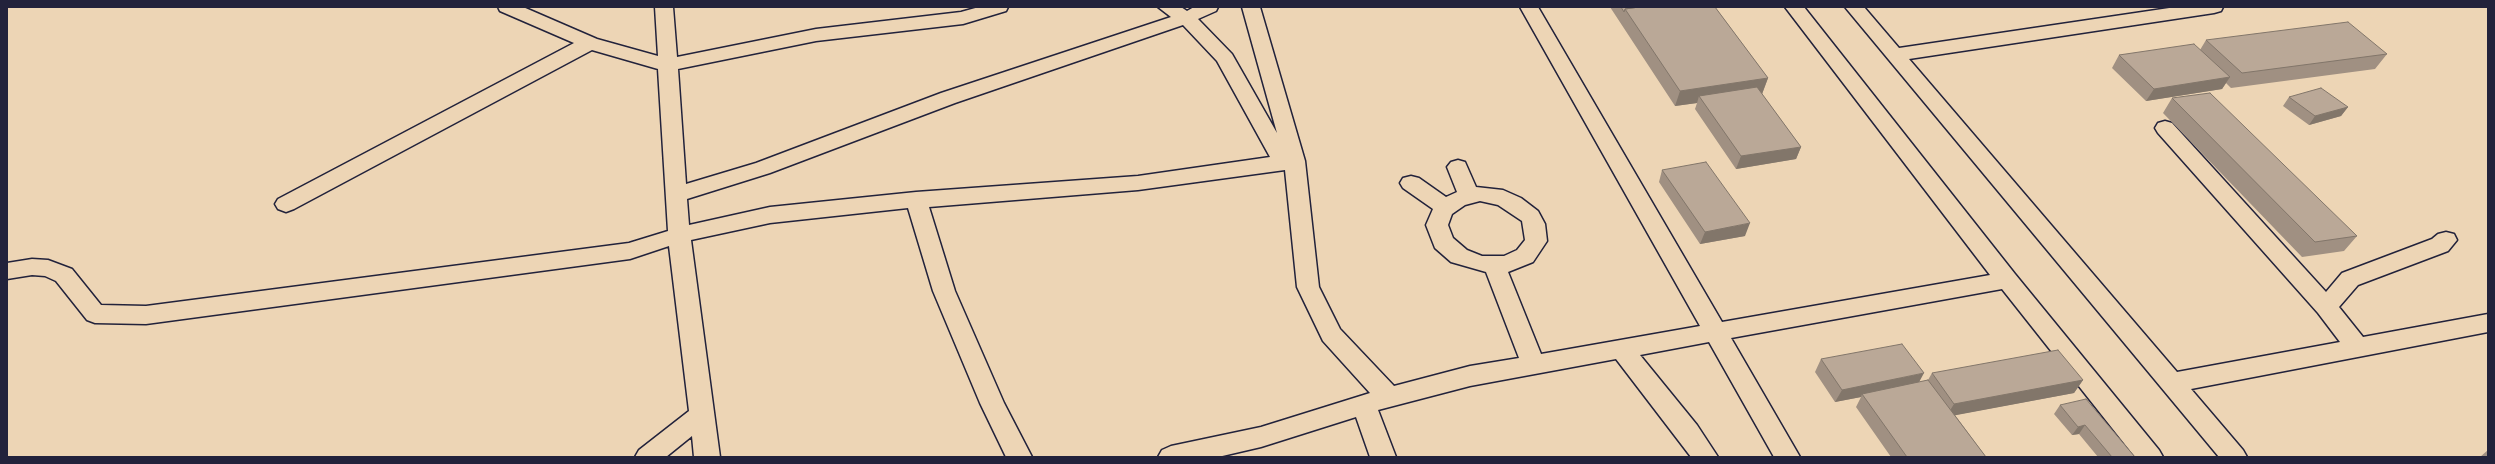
<!DOCTYPE html>
<html>
<head>
<meta charset="utf-8">
<style>
  body { margin:0 }
  #map { position:relative; width:2495px; height:464px; overflow:hidden; background:#edd5b5; font-family:"Playpen Sans",sans-serif }
  canvas { display:block }
  .frame { position:absolute; inset:0; border:8px solid #22223b; pointer-events:none }
</style>
</head>
<body>
<div id="map">
<canvas width="2495" height="464"></canvas>
<div class="frame"></div>
</div>
<script>
const context = document.querySelector('canvas').getContext('2d');
context.lineJoin = 'round';
function poly(rows) {
  const path = new Path2D();
  for (const r of rows) {
    path.moveTo(r[0], r[1]);
    for (let i = 2; i < r.length; i += 2) path.lineTo(r[i], r[i + 1]);
  }
  return path;
}
function stroke(path, color, width, dash) {
  context.strokeStyle = color;
  context.lineWidth = width;
  context.lineCap = dash ? 'butt' : 'round';
  context.setLineDash(dash || []);
  context.stroke(path);
}
function fill(path, color) {
  context.fillStyle = color;
  context.fill(path, 'evenodd');
}
const minor = poly([
  [498,7,523,7,597,39,658,56,655,7,673,7,677,57,816,29,961,12,979,7,1008,7,1006,11,963,24,816,41,678,69,686,184,756,163,941,93,1171,17,1158,7,1181,7,1187,11,1194,7,1218,7,1216,11,1198,19,1232,54,1277,133,1242,7,1260,7,1305,161,1319,287,1340,329,1394,386,1470,366,1519,358,1486,272,1451,262,1435,248,1426,225,1433,209,1403,188,1400,183,1403,178,1411,176,1419,178,1446,197,1457,192,1447,167,1451,162,1458,160,1465,162,1476,187,1503,190,1521,198,1538,211,1545,224,1547,241,1533,262,1508,272,1541,354,1700,326,1520,7,1538,7,1722,322,1990,275,1785,7,1804,7,2015,274,2159,450,2163,457,2135,457,2002,289,1731,338,1800,457,1774,457,1709,342,1640,355,1697,425,1718,457,1691,457,1616,359,1470,386,1378,410,1396,457,1370,457,1356,417,1261,447,1218,457,1158,457,1162,450,1171,446,1261,427,1370,393,1323,341,1297,287,1285,170,1138,190,929,207,955,291,1004,403,1032,457,1006,457,980,403,933,291,908,208,770,223,691,240,720,457,694,457,692,436,666,457,635,457,639,450,689,411,669,246,630,259,146,324,95,323,87,320,56,281,45,276,32,275,7,279,7,263,32,259,48,260,72,269,101,305,146,306,629,243,668,231,658,69,592,50,294,209,286,212,278,209,275,204,278,199,574,43,500,11,498,7],
  [1183,25,1217,61,1270,157,1138,176,916,192,770,207,689,225,687,199,770,173,955,103,1183,25],
  [1480,201,1498,205,1522,221,1525,240,1517,250,1504,256,1482,256,1467,250,1453,238,1448,225,1452,214,1465,205,1480,201],
  [1845,7,1864,7,1899,48,2176,7,2223,7,2221,11,2214,13,1909,59,2177,372,2340,342,2318,313,2158,133,2155,128,2158,123,2165,121,2172,123,2326,292,2342,273,2432,239,2438,234,2446,232,2454,234,2457,240,2448,251,2358,285,2339,307,2363,337,2488,314,2488,332,2191,389,2243,450,2247,457,2219,457,1845,7]
]);
const wall = poly([
  [1610,7,1715,7,1768,78,1762,94,1801,147,1796,159,1736,169,1695,109,1697,103,1675,106],
  [2206,40,2387,54,2375,69,2231,88,2226,83,2222,89,2146,101,2112,68,2119,55,2200,50],
  [2289,97,2348,107,2341,116,2309,125,2283,106],
  [2172,98,2357,236,2344,251,2302,257,2163,113],
  [1662,170,1745,236,1700,244,1659,182],
  [1821,359,1919,382,1928,380,1932,373,2083,380,2074,393,1955,415,1986,457,1891,457,1856,407,1861,397,1835,402,1815,372],
  [2060,405,2135,457,2098,457,2079,434,2072,435,2054,414],
  [2488,450,2488,457,2480,457]
]);
const shadedWall = poly([
  [2230,77,2222,89,2146,101,2154,89],
  [1768,78,1762,94,1703,102,1699,96,1697,103,1675,106,1680,91],
  [2348,107,2341,116,2309,125,2315,116],
  [1801,147,1796,159,1736,169,1741,156],
  [1750,223,1745,236,1700,244,1705,232],
  [1924,373,1917,386,1862,394,1861,397,1835,402,1842,390],
  [2083,380,2074,393,1946,417,1954,404],
  [2085,425,2079,434,2072,435,2078,427]
]);
const building = poly([
  [1621,7,1639,7,1625,9,1624,12,1621,7],
  [1639,7,1715,7,1768,78,1680,91,1625,9,1639,7],
  [2348,22,2387,54,2242,73,2206,40,2348,22],
  [2194,44,2230,77,2154,89,2119,55,2194,44],
  [1757,87,1801,147,1741,156,1699,96,1757,87],
  [2321,88,2348,107,2315,116,2289,97,2321,88],
  [2210,93,2357,236,2315,242,2172,98,2210,93],
  [1706,162,1750,223,1705,232,1662,170,1706,162],
  [1902,344,1924,373,1842,390,1821,359,1902,344],
  [2058,350,2083,380,1954,404,1932,373,2058,350],
  [1928,380,1986,457,1907,457,1862,394,1928,380],
  [2086,399,2135,457,2112,457,2085,425,2078,427,2060,405,2086,399]
]);
stroke(minor, '#22223b', 3);
fill(minor, '#edd5b5');
fill(wall, '#a09082');
fill(shadedWall, '#82766a');
fill(building, '#baa897');
stroke(building, '#82766a', 1);
</script>
</body>
</html>
